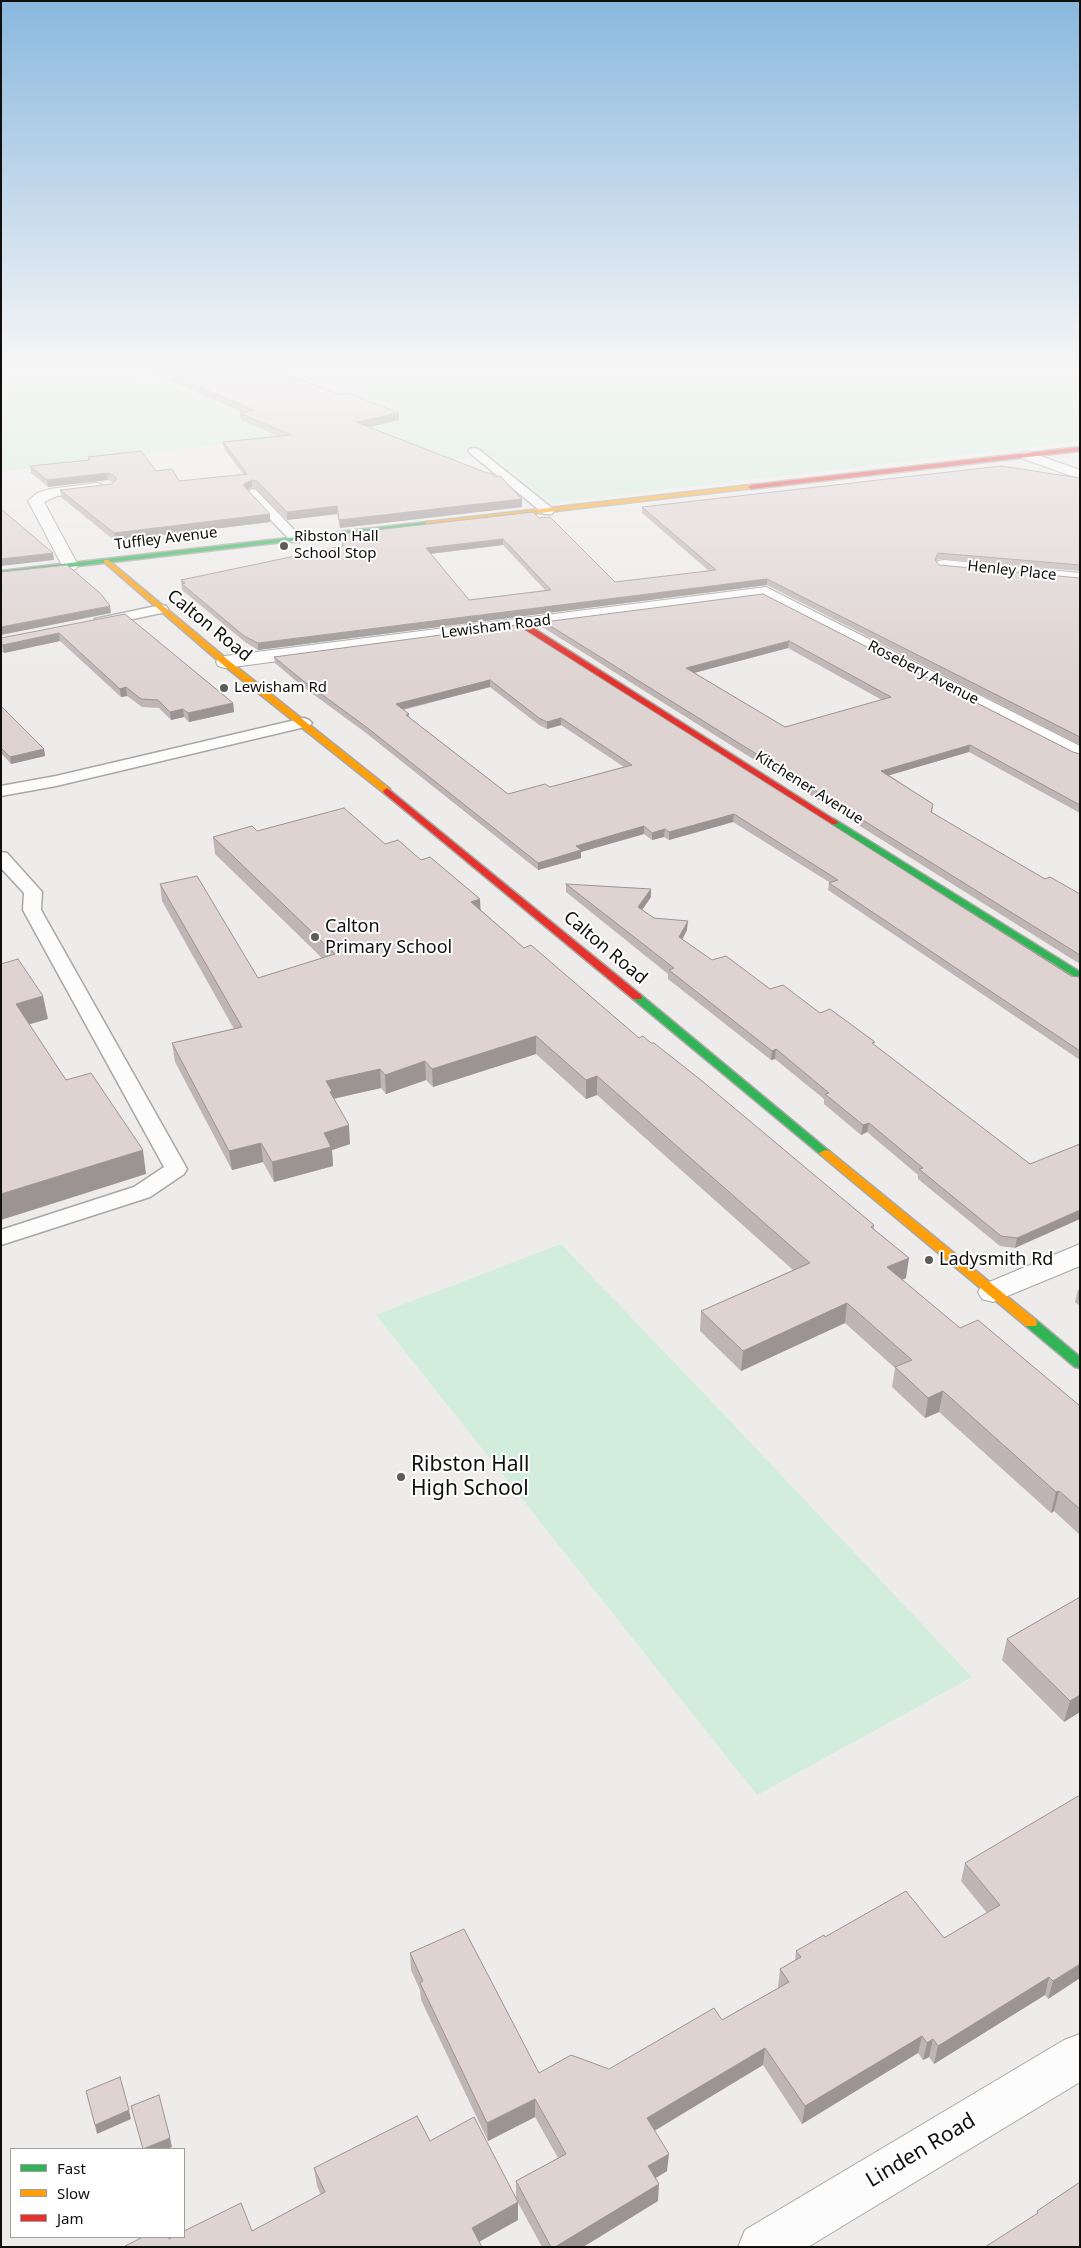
<!DOCTYPE html>
<html>
<head>
<meta charset="utf-8">
<style>
  body { margin:0 }
  #map { position:relative; width:1081px; height:2248px; overflow:hidden; background:#eeecea; font-family:"Noto Sans",sans-serif }
  canvas { display:block }
  .frame { position:absolute; inset:0; border:2px solid #100f0e; pointer-events:none }
  .legend { position:absolute; left:10px; top:2148px; width:175px; height:90px; box-sizing:border-box; background:#fff; border:1px solid #9f9f9f; margin:0; padding:6px 9px; list-style:none; font-size:15px; color:#100f0e }
  .legend li { display:flex; align-items:center; gap:10px; height:25px }
  .legend b { width:25px; border:1px solid #9f9f9f }
</style>
</head>
<body>
<div id="map">
<canvas width="1081" height="2248"></canvas>
<div class="frame"></div>
<ul class="legend">
<li><b style="height:6px;background:#30b455"></b>Fast</li>
<li><b style="height:6px;background:#ff9f0a"></b>Slow</li>
<li><b style="height:6px;background:#e5322d"></b>Jam</li>
</ul>
</div>
<script>
const context = document.querySelector('canvas').getContext('2d');
context.lineJoin = 'round';
function fill(path, color) {
  context.fillStyle = color;
  context.fill(path, 'evenodd');
}
function poly(rows) {
  const path = new Path2D();
  for (const r of rows) {
    path.moveTo(r[0], r[1]);
    for (let i = 2; i < r.length; i += 2) path.lineTo(r[i], r[i + 1]);
  }
  return path;
}
function stroke(path, color, width, dash) {
  context.strokeStyle = color;
  context.lineWidth = width;
  context.lineCap = dash ? 'butt' : 'round';
  context.setLineDash(dash || []);
  context.stroke(path);
}
function write(font, color, halo, rows, align = 'center') {
  context.font = font + ' "Noto Sans",sans-serif';
  context.lineWidth = 4;
  context.setLineDash([]);
  context.textBaseline = 'middle';
  context.strokeStyle = halo;
  context.fillStyle = color;
  for (const [text, x, y, turn = 0] of rows) {
    context.save();
    context.translate(x, y);
    context.rotate((+turn || 0) * Math.PI / 180);
    context.textAlign = isNaN(turn) ? turn : align;
    if (halo) context.strokeText(text, 0, 0);
    context.fillText(text, 0, 0);
    context.restore();
  }
}
const green = poly([
  [1,364,133,364,148,377,137,380,163,389,163,392,274,369,289,364,1080,364,1080,441,602,497,550,502,493,456,361,470,272,438,1,472],
  [561,1244,713,1403,972,1677,757,1795,376,1315]
]);
const lane = poly([
  [474,448,478,449,552,508,554,511,552,514,544,514,470,453,468,451,470,449,474,448],
  [252,489,256,490,300,536,302,539,300,542,292,542,248,496,246,493,252,489],
  [161,605,166,606,168,609,166,612,100,626,93,622,95,619,161,605],
  [304,718,309,720,312,723,309,726,56,786,1,796,1,786,56,776,304,718],
  [1,852,7,853,42,892,41,910,187,1169,184,1174,150,1197,1,1245,1,1230,134,1187,164,1167,23,910,24,893,1,868,1,852]
]);
const street = poly([
  [1026,451,1080,470,1080,479,1021,458,1019,455,1026,451],
  [97,483,102,485,105,488,102,491,57,496,44,502,78,565,76,569,70,570,64,569,28,501,37,493,50,489,97,483],
  [944,560,1080,573,1080,583,938,569,936,565,938,561,944,560],
  [766,587,1080,746,1080,760,1073,758,763,598,225,668,218,666,216,662,218,658,225,656,766,587],
  [1080,1244,1080,1266,993,1302,982,1299,978,1292,982,1285,1080,1244],
  [1080,2034,1080,2082,808,2247,738,2247,745,2230,1064,2040,1080,2034]
]);
const fast = poly([
  [427,522,429,523,429,525,1,575,1,571,427,522],
  [834,819,1080,972,1080,980,831,824,830,822,834,819],
  [637,994,641,995,829,1151,831,1153,829,1155,821,1155,633,999,632,997,637,994],
  [1031,1319,1036,1320,1080,1357,1080,1368,1075,1367,1026,1326,1025,1323,1026,1320,1031,1319]
]);
const slow = poly([
  [751,485,753,486,753,488,427,526,424,524,427,522,751,485],
  [104,560,108,560,228,660,390,789,390,793,384,793,222,664,104,562,104,560],
  [825,1150,829,1151,1036,1320,1037,1323,1036,1326,1026,1326,821,1155,819,1153,825,1150]
]);
const jam = poly([
  [1080,447,1080,451,751,489,748,487,751,485,1080,447],
  [518,622,524,622,838,822,837,824,831,824,518,626,518,622],
  [387,788,641,995,642,997,641,999,633,999,384,793,383,791,387,788]
]);
const wall = poly([
  [153,364,262,364,337,394,399,413,399,420,368,427,495,477,522,499,522,507,340,528,337,514,287,520,257,489,252,487,247,490,270,522,115,541,61,497,60,490,112,484,114,483,108,480,48,487,31,473,30,466,88,460,88,457,156,471,179,481,243,474,224,449,223,442,278,436,241,420,240,413,244,413,152,373,151,367,157,366],
  [1080,478,1080,571,938,559,936,562,939,565,1080,578,1080,745,767,585,258,650,245,642,182,590,181,580,343,547,341,534,539,518,615,582,709,571,642,513,642,507],
  [503,545,545,590,469,600,431,554],
  [763,594,1073,752,1080,754,1080,813,969,752,889,775,933,804,932,813,1045,879,1080,894,1080,964,544,628,544,622],
  [788,648,882,700,785,727,694,673],
  [125,614,233,703,234,712,189,722,184,717,171,720,159,708,142,707,127,696,121,697,60,641,4,653,1,651,1,638],
  [517,625,1071,976,1080,977,1080,1060,828,890,829,882,733,822,669,840,664,837,652,840,644,834,581,852,581,858,538,870,366,733,302,686,275,663,274,657],
  [490,687,539,725,547,729,561,725,624,767,550,787,508,794,409,717,409,714,403,710],
  [1,706,44,749,45,756,11,764,1,753],
  [257,831,385,844,481,910,524,948,639,1038,874,1225,874,1229,906,1278,902,1280,960,1328,1080,1406,1080,1535,1054,1511,1051,1513,939,1412,925,1418,892,1387,895,1368,845,1323,741,1371,700,1331,701,1311,793,1270,597,1095,586,1099,536,1054,433,1087,426,1080,386,1094,381,1088,333,1098,350,1144,332,1150,333,1166,274,1182,263,1162,232,1170,175,1062,172,1043,234,1029,162,901,160,884,258,978,322,958,215,854,213,837],
  [566,884,651,889,651,897,642,910,654,918,687,930,682,939,712,960,770,989,820,1013,875,1046,1030,1164,1080,1144,1015,1248,1000,1246,918,1179,918,1175,867,1132,861,1135,824,1104,824,1099,775,1059,771,1060,668,979,668,974,566,892],
  [1080,1289,1080,1306,1075,1302,1078,1290],
  [1080,1597,1080,1712,1064,1722,1002,1660,1007,1639],
  [965,1863,1080,1978,1048,1999,1045,1995,934,2064,929,2057,923,2060,918,2053,802,2124,763,2065,654,2130,667,2171,656,2178,658,2201,583,2247,542,2247,516,2199,516,2181,558,2158,535,2117,488,2141,421,2000,420,1990,411,1970,410,1953,539,2073,609,2069,722,2020,778,1988,778,1987,780,1969,795,1960,796,1951,825,1937,944,1938,987,1913,961,1881],
  [430,2141,518,2220,479,2242,169,2239,252,2231,321,2195,317,2186,314,2168]
]);
const shadedWall = poly([
  [399,413,399,420,357,430,356,422],
  [107,473,108,480,48,487,47,480],
  [252,480,252,487,245,491,244,486,244,484],
  [522,499,522,507,340,528,339,520],
  [337,506,337,514,287,520,287,512],
  [270,514,270,522,115,541,114,533],
  [503,539,503,545,427,554,426,548],
  [53,553,54,560,1,566,1,559],
  [767,579,767,585,258,650,258,643],
  [110,606,111,613,1,635,1,627],
  [59,633,60,641,4,653,3,645],
  [789,641,788,648,686,675,686,668],
  [490,680,490,687,396,711,396,704],
  [126,687,127,696,121,697,120,689],
  [233,703,234,712,189,722,188,713],
  [183,709,184,717,171,720,170,712],
  [561,718,561,725,547,729,547,722],
  [970,745,969,752,880,778,881,771],
  [44,749,45,756,11,764,10,757],
  [734,814,733,822,669,840,669,832],
  [644,826,644,834,581,852,581,858,538,870,538,863,576,846],
  [665,829,664,837,652,840,652,833],
  [651,889,651,897,638,916,638,907],
  [480,899,481,917,471,902],
  [688,921,687,930,679,946,679,937],
  [43,996,48,1019,20,1027,16,1004],
  [536,1036,536,1054,433,1087,432,1069],
  [776,1049,775,1059,771,1060,772,1051],
  [425,1061,426,1080,386,1094,385,1075],
  [380,1069,381,1088,333,1099,333,1110,326,1081],
  [597,1076,597,1095,586,1099,586,1080],
  [869,1123,867,1132,861,1135,863,1125],
  [349,1125,350,1144,332,1150,333,1166,274,1182,272,1162,324,1133],
  [261,1143,263,1162,232,1170,229,1151],
  [143,1150,146,1174,1,1220,1,1194],
  [1080,1210,1080,1219,1015,1248,1017,1238],
  [909,1258,906,1278,885,1287,887,1267],
  [847,1303,845,1323,741,1371,743,1351],
  [943,1391,939,1412,925,1418,928,1398],
  [1059,1491,1054,1511,1051,1513,1056,1492],
  [1080,1695,1080,1712,1064,1722,1070,1701],
  [1080,1964,1080,1978,1048,1999,1053,1981],
  [1049,1977,1045,1995,934,2064,938,2046],
  [922,2036,918,2053,802,2124,805,2106],
  [933,2039,929,2057,923,2060,927,2043],
  [765,2048,763,2065,646,2136,647,2118],
  [535,2099,535,2117,488,2141,487,2123],
  [129,2110,131,2119,97,2134,95,2125],
  [170,2138,172,2147,167,2149,143,2149],
  [669,2154,667,2171,647,2183,648,2166],
  [659,2184,658,2201,583,2247,555,2247],
  [518,2202,518,2220,473,2245,472,2228]
]);
const building = poly([
  [164,364,262,364,337,394,348,393,399,413,356,422,487,473,491,473,495,477,500,476,522,499,339,520,337,506,287,512,257,481,252,480,244,484,244,486,270,514,114,533,60,490,112,484,117,479,113,475,107,473,47,480,30,466,90,460,88,457,141,451,156,471,172,469,179,481,247,474,223,442,291,435,240,413,254,410,247,407,151,367,164,364],
  [1001,466,1080,478,1080,565,938,553,935,560,939,565,1080,578,1080,737,767,579,258,643,244,636,182,584,185,583,181,580,343,546,341,534,533,512,539,518,550,517,615,582,716,570,642,507,1001,466],
  [503,539,551,590,469,600,426,548,503,539],
  [1,509,53,553,1,559,1,509],
  [67,565,101,594,110,606,1,627,1,572,67,565],
  [763,594,1073,752,1080,754,1080,805,970,745,881,771,933,804,931,812,1045,879,1050,877,1080,894,1080,955,544,622,763,594],
  [789,641,891,697,785,727,686,668,789,641],
  [125,614,233,703,188,713,183,709,170,712,158,700,141,699,126,687,120,689,59,633,3,645,1,644,1,638,125,614],
  [517,625,1071,976,1080,977,1080,1051,829,883,838,880,734,814,669,832,665,829,652,833,644,826,576,846,581,850,538,863,365,726,302,680,274,657,517,625],
  [490,680,539,718,547,722,561,718,632,765,550,787,545,784,508,794,406,715,409,714,396,704,490,680],
  [1,706,44,749,10,757,1,748,1,706],
  [344,808,385,844,398,840,421,860,430,857,480,899,471,902,524,948,531,945,639,1038,643,1036,651,1043,654,1043,702,1081,874,1225,871,1227,909,1258,887,1267,960,1328,978,1320,1080,1406,1080,1509,1059,1491,1056,1492,943,1391,928,1398,895,1367,912,1360,847,1303,743,1351,701,1311,810,1263,597,1076,586,1080,536,1036,432,1069,425,1061,385,1075,380,1069,326,1081,332,1091,330,1092,349,1125,324,1133,331,1147,272,1162,261,1143,229,1151,172,1043,242,1027,160,884,197,876,258,978,335,954,213,837,252,826,257,831,344,808],
  [566,884,651,889,638,907,654,918,688,921,679,937,712,960,726,956,770,989,783,985,820,1013,830,1009,875,1042,872,1043,1030,1164,1080,1144,1080,1210,1017,1238,1001,1236,919,1169,923,1168,869,1123,863,1125,825,1094,829,1093,776,1049,772,1051,669,970,674,968,566,884],
  [18,959,43,996,16,1004,66,1080,91,1073,143,1150,1,1194,1,964,18,959],
  [1080,1597,1080,1695,1070,1701,1007,1639,1080,1597],
  [1080,1795,1080,1964,1053,1981,1049,1977,938,2046,933,2039,927,2043,922,2036,805,2106,765,2048,647,2118,669,2154,648,2166,659,2184,555,2247,551,2247,516,2181,566,2154,535,2099,487,2123,420,1983,423,1981,410,1953,464,1929,539,2073,571,2055,609,2069,714,2008,722,2020,789,1982,780,1969,801,1957,796,1951,824,1935,825,1937,906,1891,944,1938,1000,1905,965,1863,1080,1795],
  [120,2077,129,2110,95,2125,86,2091,120,2077],
  [159,2095,170,2138,143,2149,131,2106,159,2095],
  [417,2116,430,2141,474,2117,518,2202,472,2228,482,2247,125,2247,125,2246,143,2237,168,2237,169,2239,173,2237,184,2237,184,2231,241,2203,252,2231,325,2192,314,2168,417,2116],
  [1080,2182,1080,2247,985,2247,1038,2213,1037,2211,1080,2182]
]);
const markers = [
  [284,546,5,"#5e5c5b"],
  [224,688,5,"#5e5c5b"],
  [315,937,5,"#5e5c5b"],
  [929,1260,5,"#5e5c5b"],
  [401,1477,5,"#5e5c5b"]
];
const farPoinames = [
  ["Ribston Hall",294,537],
  ["School Stop",294,554],
  ["Lewisham Rd",234,688]
];
const farStreetnames = [
  ["Tuffley Avenue",166,539,-7],
  ["Henley Place",1012,571,6],
  ["Lewisham Road",496,627,-7],
  ["Rosebery Avenue",923,673,27],
  ["Kitchener Avenue",809,788,32]
];
const streetNames = [
  ["Calton Road",209,626,39],
  ["Calton Road",605,948,40]
];
const poiNames = [
  ["Calton",325,927],
  ["Primary School",325,948],
  ["Ladysmith Rd",939,1260]
];
const nearPoinames = [
  ["Ribston Hall",411,1465],
  ["High School",411,1489]
];
const nearStreetnames = [
  ["Linden Road",921,2151,-31]
];
fill(green, '#d2eddb');
stroke(lane, '#a8a7a5', 3);
stroke(street, '#a8a7a5', 2);
stroke(fast, '#a8a7a5', 3);
stroke(slow, '#a8a7a5', 3);
stroke(jam, '#a8a7a5', 3);
fill(lane, '#fcfcfc');
fill(street, '#fcfcfc');
fill(fast, '#30b455');
fill(slow, '#ff9f0a');
fill(jam, '#e5322d');
fill(wall, '#bfb5b4');
fill(shadedWall, '#9b9492');
fill(building, '#ded3d1');
stroke(building, '#9b9492', 1);
const sky = context.createLinearGradient(0, 0, 0, 679);
sky.addColorStop(0, '#89b8de');
sky.addColorStop(0.54, '#f7f6f6');
sky.addColorStop(1, '#f7f6f600');
context.fillStyle = sky;
context.fillRect(0, 0, 1081, 679);
for (const [x, y, r, color] of markers) {
  const dot = new Path2D();
  dot.arc(x, y, r, 0, 2 * Math.PI);
  context.fillStyle = color;
  context.fill(dot);
  stroke(dot, '#fff', 2);
}
write('15px', '#100f0e', '#fff', farPoinames, 'left');
write('15px', '#100f0e', '#fff', farStreetnames);
write('18px', '#100f0e', '#fff', streetNames);
write('18px', '#100f0e', '#fff', poiNames, 'left');
write('21px', '#100f0e', '#fff', nearPoinames, 'left');
write('21px', '#100f0e', '#fff', nearStreetnames);
</script>
</body>
</html>
